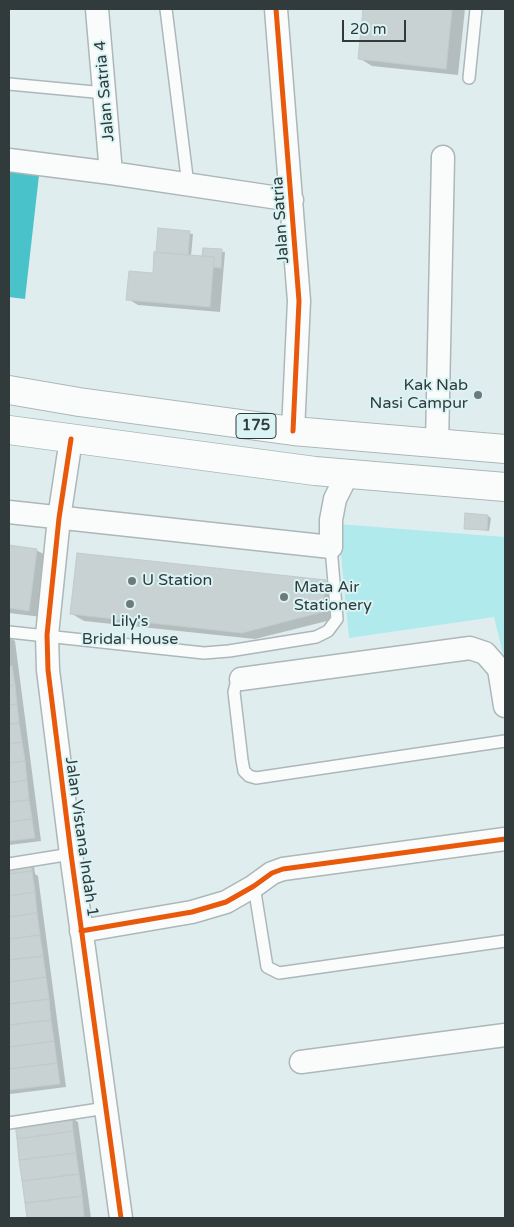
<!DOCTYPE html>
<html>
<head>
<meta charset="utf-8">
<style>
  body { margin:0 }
  #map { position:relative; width:514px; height:1227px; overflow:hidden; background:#e0edee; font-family:"Varela Round",sans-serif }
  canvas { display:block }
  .frame { position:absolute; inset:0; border:10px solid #313b3b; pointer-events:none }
  .scale { position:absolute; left:342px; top:20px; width:64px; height:22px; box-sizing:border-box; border:2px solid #313b3b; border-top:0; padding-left:6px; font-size:15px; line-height:18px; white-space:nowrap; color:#313b3b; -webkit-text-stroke:4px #daf3f4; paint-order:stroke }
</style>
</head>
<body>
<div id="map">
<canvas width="514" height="1227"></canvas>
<div class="frame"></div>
<div class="scale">20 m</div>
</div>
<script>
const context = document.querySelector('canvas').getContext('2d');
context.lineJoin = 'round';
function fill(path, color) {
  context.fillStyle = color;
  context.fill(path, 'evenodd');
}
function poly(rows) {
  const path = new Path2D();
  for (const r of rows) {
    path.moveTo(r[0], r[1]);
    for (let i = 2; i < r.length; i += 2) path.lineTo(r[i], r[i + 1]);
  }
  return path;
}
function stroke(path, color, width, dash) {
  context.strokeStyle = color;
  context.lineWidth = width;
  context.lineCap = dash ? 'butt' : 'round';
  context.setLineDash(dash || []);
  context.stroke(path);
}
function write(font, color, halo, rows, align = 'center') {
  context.font = font + ' "Varela Round",sans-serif';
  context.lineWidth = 4;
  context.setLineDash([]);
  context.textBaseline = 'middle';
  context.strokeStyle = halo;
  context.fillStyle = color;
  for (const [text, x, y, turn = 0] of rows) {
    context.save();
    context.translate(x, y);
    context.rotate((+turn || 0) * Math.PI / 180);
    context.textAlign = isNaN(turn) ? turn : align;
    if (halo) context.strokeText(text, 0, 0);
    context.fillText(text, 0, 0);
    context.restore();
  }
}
const green = poly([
  [338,524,505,537,505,662,494,617,349,638]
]);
const water = poly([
  [9,172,39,175,25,299,9,297]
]);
const shadow = poly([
  [365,9,465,9,458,75,372,66,359,58],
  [160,230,193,234,191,256,208,258,204,249,225,252,220,312,138,305,128,299,154,274],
  [488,516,491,518,489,531,465,528],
  [9,546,36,550,49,557,42,617,9,613],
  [325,581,338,589,335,619,255,639,84,621,72,614],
  [9,637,15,641,41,841,9,845],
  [31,864,34,866,35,874,38,876,66,1087,11,1094,9,1093,9,867],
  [72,1118,78,1122,91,1218,28,1218,16,1126]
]);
const building = poly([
  [363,9,452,9,446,69,358,59,363,9],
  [158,228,190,231,188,255,156,252,158,228],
  [203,248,222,249,221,268,213,267,214,257,202,256,203,248],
  [154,252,214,257,210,307,126,300,129,271,153,273,154,252],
  [465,513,488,515,487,530,464,529,465,513],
  [9,545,37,549,29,611,9,608,9,545],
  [77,553,326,580,322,612,242,633,70,614,77,553],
  [9,666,12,666,15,685,9,686,9,666],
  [15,685,17,704,9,705,9,686,15,685],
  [17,704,19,723,9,724,9,705,17,704],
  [19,723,22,742,9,744,9,724,19,723],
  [22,742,25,761,9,763,9,744,22,742],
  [25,761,27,780,9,783,9,763,25,761],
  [27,780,29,800,9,802,9,783,27,780],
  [29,800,32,819,9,822,9,802,29,800],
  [32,819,35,838,9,841,9,822,32,819],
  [31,863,32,871,9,874,9,866,31,863],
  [32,871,35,892,9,896,9,874,32,871],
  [35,892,37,913,9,917,9,896,35,892],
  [37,913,40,935,9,939,9,917,37,913],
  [40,935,43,956,9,960,9,939,40,935],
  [43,956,46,977,9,982,9,960,43,956],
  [46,977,49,999,9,1004,9,982,46,977],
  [49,999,51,1020,9,1025,9,1004,49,999],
  [51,1020,54,1041,9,1047,9,1025,51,1020],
  [54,1041,57,1063,9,1069,9,1047,54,1041],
  [57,1063,60,1084,9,1090,9,1069,57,1063],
  [72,1116,73,1131,17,1139,15,1124,72,1116],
  [73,1131,76,1153,19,1160,17,1139,73,1131],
  [76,1153,79,1174,22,1181,19,1160,76,1153],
  [79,1174,82,1196,25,1203,22,1181,79,1174],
  [82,1196,84,1217,27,1218,25,1203,82,1196]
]);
const lane = poly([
  [166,9,188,185],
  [469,78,476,9],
  [9,84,105,93],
  [9,632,204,653,229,651,316,637,328,631,337,619,331,547],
  [241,679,236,684,234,692,242,760,244,771,249,776,256,778,505,741],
  [9,864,71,854],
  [254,886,267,967,279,973,505,941],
  [9,1123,106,1108]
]);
const street = poly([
  [97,9,111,173],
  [276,9,299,301,293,431],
  [9,160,111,173,292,200],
  [71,439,59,518,47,635,48,670,71,854,121,1218],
  [437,444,443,157],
  [9,512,331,547,331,520,335,499,348,473],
  [241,679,470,648,485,653,499,669,505,706],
  [81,931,192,912,226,902,254,886,272,873,283,869,505,839],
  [301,1062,505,1035]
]);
const highway = poly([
  [9,390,79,402,293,431,505,449],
  [9,430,315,471,505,487]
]);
const cycleway = poly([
  [276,9,299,301,293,431],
  [71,439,59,518,47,635,48,670,71,854,121,1218],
  [81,931,192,912,226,902,254,886,272,873,283,869,505,839]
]);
const markers = [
  [478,395,5,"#6e797a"],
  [132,581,5,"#6e797a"],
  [284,597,5,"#6e797a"],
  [130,604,5,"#6e797a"]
];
const shields = [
  [256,426,40]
];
const shieldNames = [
  ["175",256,426]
];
const streetNames = [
  ["Jalan Satria 4",105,91,-95],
  ["Jalan Satria",281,220,-94],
  ["Jalan Vistana Indah 1",81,837,82]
];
const poiNames = [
  ["Kak Nab",468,386,"right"],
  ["Nasi Campur",468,404,"right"],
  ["U Station",142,581],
  ["Mata Air",294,588],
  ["Stationery",294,606],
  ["Lily's",130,622,"center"],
  ["Bridal House",130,640,"center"]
];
fill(green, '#b1eaed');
fill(water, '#49c2c9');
fill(shadow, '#0003');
fill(building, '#c8d2d3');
stroke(building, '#c1cbcc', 1);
stroke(lane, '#adb7b8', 14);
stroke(street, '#adb7b8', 25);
stroke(highway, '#adb7b8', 30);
stroke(lane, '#fafcfc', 11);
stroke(street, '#fafcfc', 22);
stroke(highway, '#fafcfc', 28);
stroke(cycleway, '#e8590c', 5);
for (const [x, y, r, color] of markers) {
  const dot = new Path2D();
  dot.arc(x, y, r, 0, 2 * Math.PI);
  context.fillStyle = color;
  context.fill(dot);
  stroke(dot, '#daf3f4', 2);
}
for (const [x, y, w] of shields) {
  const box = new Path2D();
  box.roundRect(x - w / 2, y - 12.5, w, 25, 4);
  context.fillStyle = '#daf3f4';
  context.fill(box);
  stroke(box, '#313b3b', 1);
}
write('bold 15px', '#313b3b', null, shieldNames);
write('16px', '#313b3b', '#daf3f4', streetNames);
write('16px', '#313b3b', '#daf3f4', poiNames, 'left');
</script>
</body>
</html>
